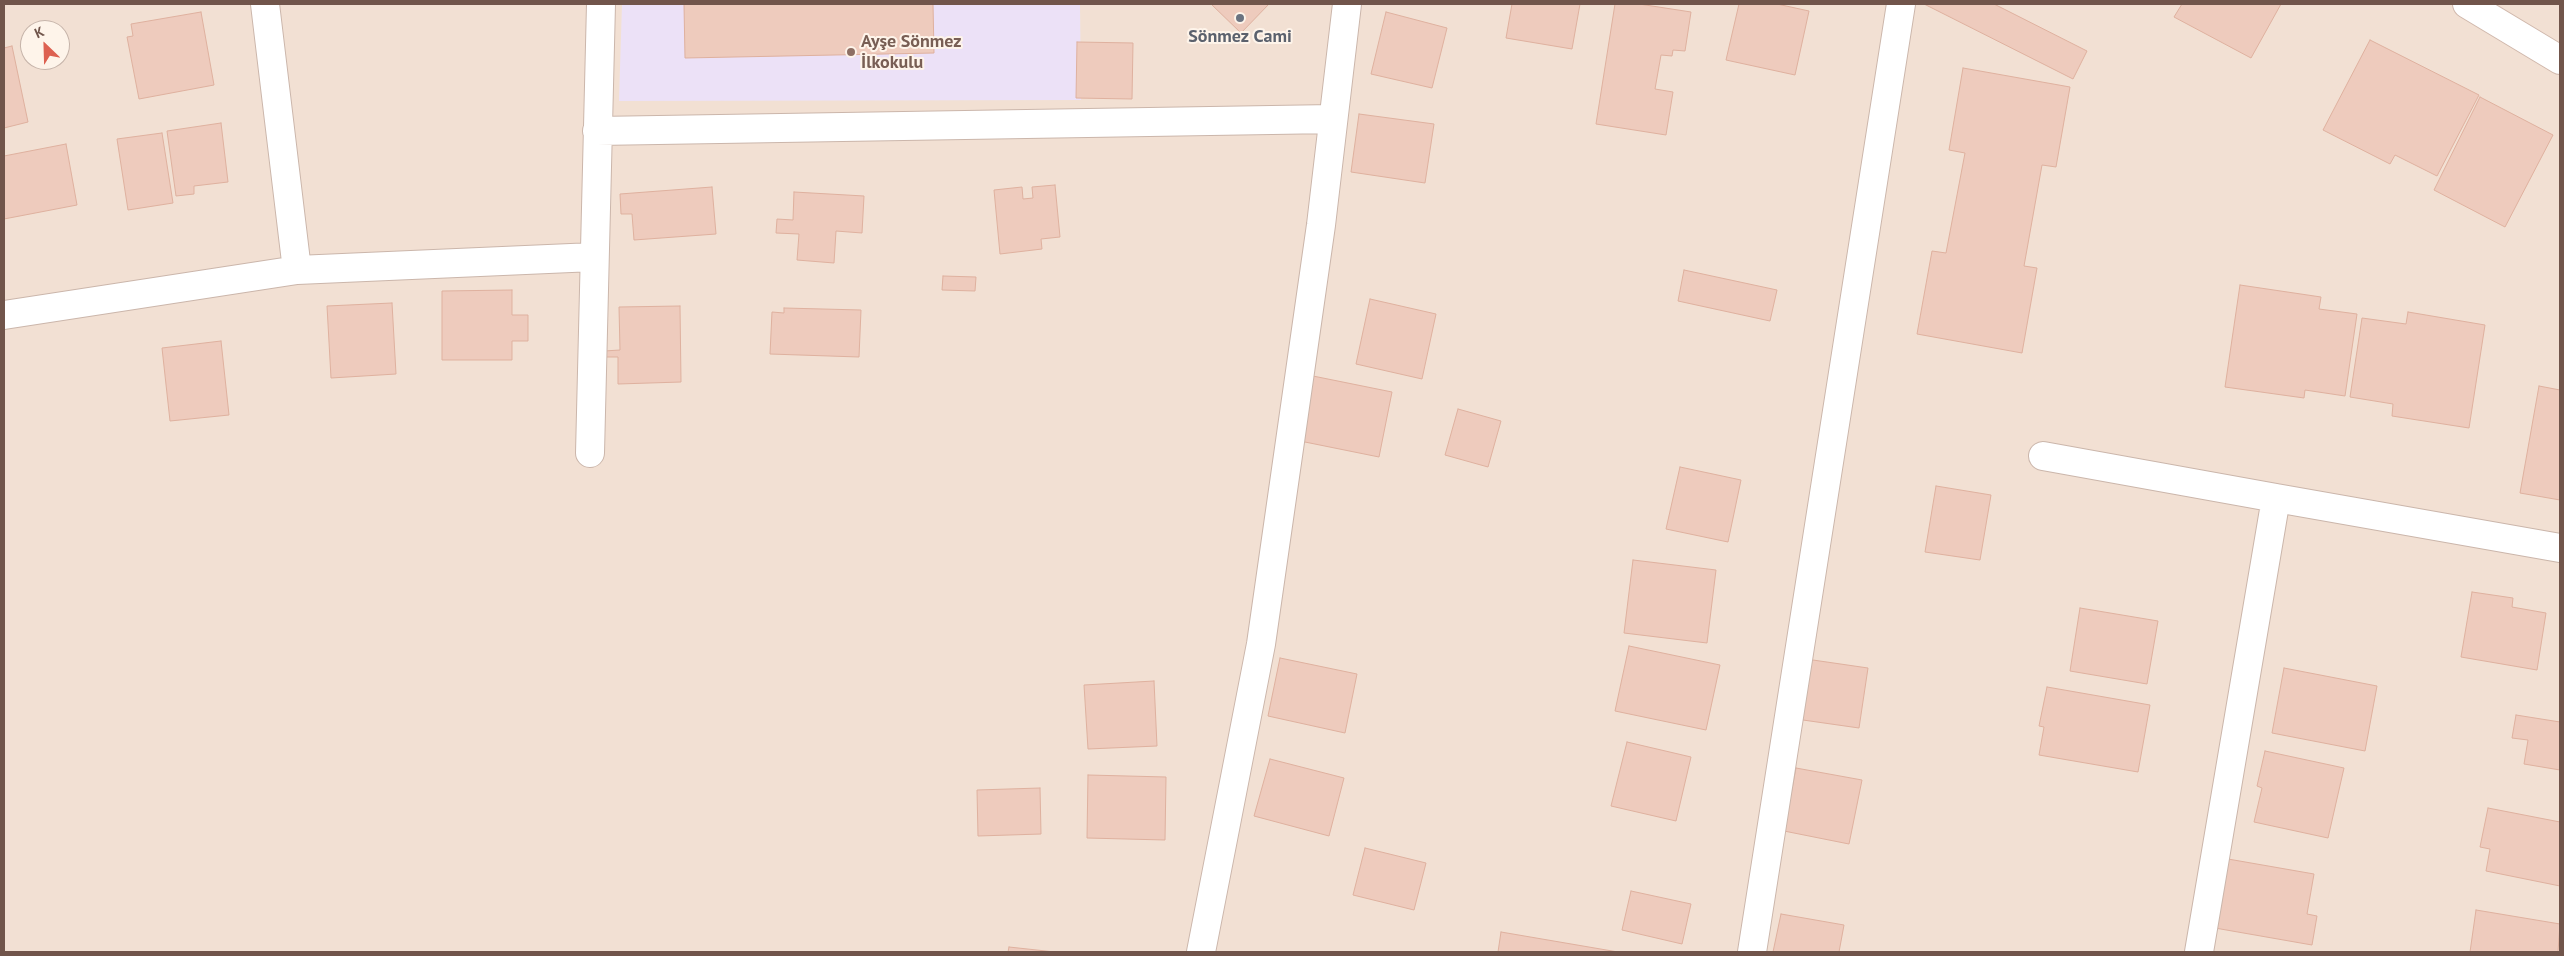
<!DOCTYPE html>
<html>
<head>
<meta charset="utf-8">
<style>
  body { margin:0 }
  #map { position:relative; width:2564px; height:956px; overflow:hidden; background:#faefe4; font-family:"PT Sans",sans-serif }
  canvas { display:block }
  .frame { position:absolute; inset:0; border:5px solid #71554b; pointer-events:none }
  .north { position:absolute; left:20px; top:20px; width:50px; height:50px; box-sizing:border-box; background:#fef4ea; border:1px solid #c6b4aa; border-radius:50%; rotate:336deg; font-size:14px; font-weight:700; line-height:20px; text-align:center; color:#71554b }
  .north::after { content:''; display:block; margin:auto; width:18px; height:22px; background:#dd6151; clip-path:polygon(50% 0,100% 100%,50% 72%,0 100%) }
</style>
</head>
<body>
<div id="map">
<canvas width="2564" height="956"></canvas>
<div class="frame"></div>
<div class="north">K</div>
</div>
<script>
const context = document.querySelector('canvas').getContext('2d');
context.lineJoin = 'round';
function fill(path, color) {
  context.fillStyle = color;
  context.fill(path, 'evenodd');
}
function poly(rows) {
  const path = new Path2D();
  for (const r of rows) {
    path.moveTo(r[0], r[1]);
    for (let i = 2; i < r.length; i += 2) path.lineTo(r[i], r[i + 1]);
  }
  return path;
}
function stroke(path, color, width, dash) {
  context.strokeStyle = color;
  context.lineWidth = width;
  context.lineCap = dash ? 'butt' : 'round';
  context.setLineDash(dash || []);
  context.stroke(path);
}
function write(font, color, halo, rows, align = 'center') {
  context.font = font + ' "PT Sans",sans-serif';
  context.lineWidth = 4;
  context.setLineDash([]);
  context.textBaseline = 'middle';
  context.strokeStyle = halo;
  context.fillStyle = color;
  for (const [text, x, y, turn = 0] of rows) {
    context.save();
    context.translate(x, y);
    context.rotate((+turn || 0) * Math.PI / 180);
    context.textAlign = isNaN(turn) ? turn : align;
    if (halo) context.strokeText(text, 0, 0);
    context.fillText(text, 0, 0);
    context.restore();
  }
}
const residential = poly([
  [4,4,2560,4,2560,952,4,952],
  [30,30,60,30,60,60,30,60]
]);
const education = poly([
  [622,4,1080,4,1081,100,619,101]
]);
const building = poly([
  [684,4,933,4,934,53,685,58,684,4],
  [1211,4,1269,4,1241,33,1211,4],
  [1512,4,1580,4,1572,49,1506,38,1512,4],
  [1615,4,1639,4,1691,12,1685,51,1673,50,1672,56,1661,55,1655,89,1673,92,1666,135,1596,124,1615,4],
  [1739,4,1777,4,1809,11,1795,75,1726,60,1739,4],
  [1924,4,1994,4,2087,51,2073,79,1924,4],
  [2182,4,2281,4,2251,58,2174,17,2182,4],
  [201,12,214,85,139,99,127,37,133,36,131,24,201,12],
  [1386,12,1447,28,1432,88,1371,74,1386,12],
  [2370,40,2479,95,2437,176,2395,155,2390,164,2323,130,2370,40],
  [1077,42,1133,43,1132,99,1076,98,1077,42],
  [12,46,28,122,4,128,4,48,12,46],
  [1963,68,2070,87,2056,167,2042,165,2024,266,2037,268,2022,353,1917,334,1932,251,1946,253,1965,153,1949,150,1963,68],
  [2480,97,2553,135,2505,227,2434,190,2480,97],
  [1359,114,1434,124,1425,183,1351,172,1359,114],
  [221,123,228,182,194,186,194,194,176,196,167,131,221,123],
  [162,133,173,203,128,210,117,139,162,133],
  [66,144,77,205,4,219,4,156,66,144],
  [1055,185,1060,237,1041,239,1042,249,1000,254,994,190,1022,187,1023,199,1033,198,1032,187,1055,185],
  [712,187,716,234,634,240,632,214,621,214,620,194,712,187],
  [794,192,864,196,862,233,836,231,834,263,797,260,799,234,776,233,777,219,793,220,794,192],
  [1684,270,1777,290,1770,321,1678,301,1684,270],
  [943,276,976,277,975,291,942,290,943,276],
  [2240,285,2321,297,2319,309,2357,314,2345,396,2305,390,2304,398,2225,387,2240,285],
  [512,290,512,315,528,315,528,341,512,341,512,360,442,360,442,291,512,290],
  [1370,299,1436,314,1422,379,1356,364,1370,299],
  [392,303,396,374,331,378,327,306,392,303],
  [680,306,681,382,618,384,618,357,604,357,604,351,620,350,619,307,680,306],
  [784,308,861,310,859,357,770,354,772,312,784,313,784,308],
  [2408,312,2485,325,2469,428,2392,416,2393,404,2350,397,2362,318,2406,324,2408,312],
  [221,341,229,415,170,421,162,348,221,341],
  [1313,376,1392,392,1379,457,1300,441,1313,376],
  [2539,386,2560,390,2560,500,2520,493,2539,386],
  [1458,409,1501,421,1488,467,1445,455,1458,409],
  [1680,467,1741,480,1728,542,1666,529,1680,467],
  [1936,486,1991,495,1980,560,1925,552,1936,486],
  [1633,560,1716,570,1707,643,1624,633,1633,560],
  [2472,592,2513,598,2512,607,2546,613,2537,670,2461,657,2472,592],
  [2080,608,2158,621,2147,684,2070,671,2080,608],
  [1629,646,1720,665,1706,730,1615,711,1629,646],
  [1280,658,1357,674,1345,733,1268,716,1280,658],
  [1806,659,1868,668,1859,728,1796,719,1806,659],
  [2284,668,2377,686,2365,751,2272,733,2284,668],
  [1154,681,1157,746,1088,749,1084,685,1154,681],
  [2047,687,2150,705,2138,772,2039,755,2044,727,2039,726,2047,687],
  [2516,715,2560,722,2560,770,2524,764,2528,740,2512,738,2516,715],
  [1627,742,1691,757,1676,821,1611,806,1627,742],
  [2265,751,2344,768,2328,838,2254,822,2262,788,2257,786,2265,751],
  [1270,759,1344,778,1329,836,1254,816,1270,759],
  [1796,768,1862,780,1849,844,1784,831,1796,768],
  [1088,775,1166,777,1165,840,1087,838,1088,775],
  [1040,788,1041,834,978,836,977,790,1040,788],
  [2488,808,2560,822,2560,886,2486,871,2490,849,2480,847,2488,808],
  [1365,848,1426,863,1414,910,1353,895,1365,848],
  [2228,859,2314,874,2307,914,2317,916,2312,945,2215,928,2228,859],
  [1631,891,1691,904,1682,944,1622,930,1631,891],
  [2476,910,2560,924,2558,952,2470,952,2476,910],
  [1781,914,1844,925,1839,952,1773,952,1781,914],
  [1501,932,1618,952,1498,952,1501,932],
  [1009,947,1055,952,1008,952,1009,947]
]);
const street = poly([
  [265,4,297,270],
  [597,131,1333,119],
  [4,315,297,270,594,257],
  [590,453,601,4],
  [2043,456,2276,498],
  [1201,952,1261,644,1321,225,1347,4],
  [1752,952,1901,4],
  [2199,952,2276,498,2560,548]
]);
const secondary = poly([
  [2467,4,2560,60]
]);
const markers = [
  [1240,18,5,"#6b7280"],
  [851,52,5,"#8d6e63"]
];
const worshipNames = [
  ["Sönmez Cami",1240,37]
];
const educationNames = [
  ["Ayşe Sönmez",861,42],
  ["İlkokulu",861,63]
];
fill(residential, '#f2e0d3');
fill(education, '#ece1f7');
fill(building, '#eecbbd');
stroke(building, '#dfb19f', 1);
stroke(street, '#cbb6ab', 30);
stroke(secondary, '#d0b8ac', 30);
stroke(street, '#fff', 28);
stroke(secondary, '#fff', 28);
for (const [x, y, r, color] of markers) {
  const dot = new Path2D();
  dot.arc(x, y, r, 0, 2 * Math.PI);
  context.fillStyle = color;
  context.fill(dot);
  stroke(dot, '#fef4ea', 2);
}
write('bold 18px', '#5b616d', '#fef4ea', worshipNames);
write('bold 18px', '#785e54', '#fef4ea', educationNames, 'left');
</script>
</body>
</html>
